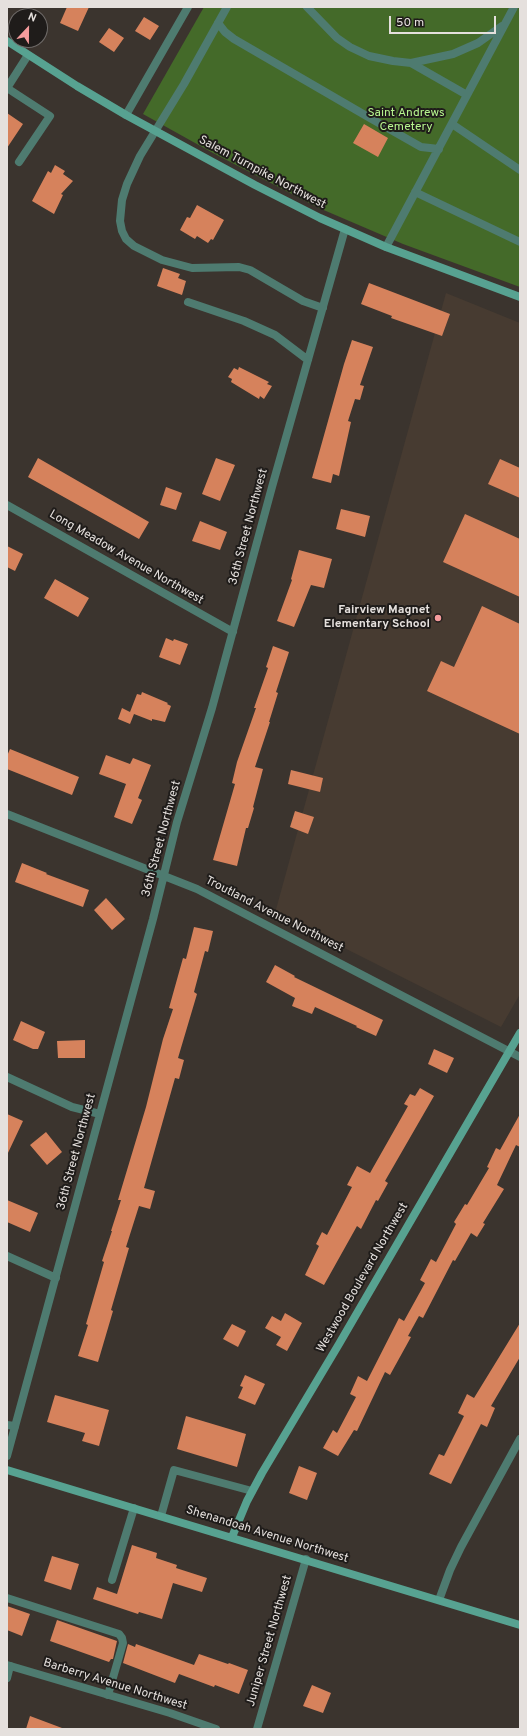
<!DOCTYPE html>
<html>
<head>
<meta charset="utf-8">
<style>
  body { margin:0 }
  #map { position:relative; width:527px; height:1736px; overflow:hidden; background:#3b342e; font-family:Overpass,sans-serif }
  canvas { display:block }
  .frame { position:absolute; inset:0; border:8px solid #e5e0dd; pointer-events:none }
  .north { position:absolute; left:8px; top:8px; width:40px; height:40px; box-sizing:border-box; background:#1f1c1a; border:1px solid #6e6a68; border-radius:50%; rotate:22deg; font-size:11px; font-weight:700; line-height:16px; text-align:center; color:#e5e0dd }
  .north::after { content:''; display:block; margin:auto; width:14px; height:18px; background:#f59b9c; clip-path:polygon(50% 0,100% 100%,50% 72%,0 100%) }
  .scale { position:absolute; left:389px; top:16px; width:107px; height:18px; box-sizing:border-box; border:2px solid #e5e0dd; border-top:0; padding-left:5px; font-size:12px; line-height:14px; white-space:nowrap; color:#e5e0dd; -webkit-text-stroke:3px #1f1c1a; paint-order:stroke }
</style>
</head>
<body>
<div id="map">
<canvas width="527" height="1736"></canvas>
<div class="frame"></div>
<div class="north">N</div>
<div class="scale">50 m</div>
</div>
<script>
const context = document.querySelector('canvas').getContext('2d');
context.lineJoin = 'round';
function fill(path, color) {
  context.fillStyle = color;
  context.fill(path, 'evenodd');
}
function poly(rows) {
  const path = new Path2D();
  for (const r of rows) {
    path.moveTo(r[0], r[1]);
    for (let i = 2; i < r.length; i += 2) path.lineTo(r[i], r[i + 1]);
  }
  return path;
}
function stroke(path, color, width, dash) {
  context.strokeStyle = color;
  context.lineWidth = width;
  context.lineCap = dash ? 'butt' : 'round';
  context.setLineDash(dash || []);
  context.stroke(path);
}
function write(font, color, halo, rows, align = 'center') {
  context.font = font + ' Overpass,sans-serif';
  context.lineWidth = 4;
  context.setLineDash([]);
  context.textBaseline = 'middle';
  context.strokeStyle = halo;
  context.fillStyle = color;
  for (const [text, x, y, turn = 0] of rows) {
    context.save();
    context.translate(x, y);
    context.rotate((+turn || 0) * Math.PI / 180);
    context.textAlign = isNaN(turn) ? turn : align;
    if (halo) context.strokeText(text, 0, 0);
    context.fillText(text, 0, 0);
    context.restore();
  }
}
const built = poly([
  [446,293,520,323,520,994,501,1027,275,913]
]);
const green = poly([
  [204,7,520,7,520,287,403,244,319,208,213,153,143,114]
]);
const building = poly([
  [67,7,89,7,78,31,60,23],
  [144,17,159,26,150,40,135,31],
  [109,28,124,38,114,52,99,42],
  [7,113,23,124,7,148],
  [364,124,388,138,378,157,353,143],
  [55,165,65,171,63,174,73,181,61,194,63,195,54,214,32,201,48,171,51,173],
  [197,205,224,220,213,240,211,239,208,243,197,236,195,239,180,230,187,217,190,218],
  [163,268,180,274,178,278,186,281,182,295,157,286],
  [369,283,450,314,442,336,391,318,392,316,361,304],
  [352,340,373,347,360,385,364,386,360,400,355,399,348,421,351,422,339,476,333,474,331,483,312,478,344,364],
  [239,367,269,382,267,384,272,386,264,399,260,396,259,399,231,382,232,379,228,377,234,368,238,370],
  [38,458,149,522,139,539,28,477],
  [216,458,235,465,220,501,202,494],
  [500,459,520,468,520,498,488,484],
  [166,487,182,493,176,510,160,505],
  [341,509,370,516,365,537,336,529],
  [465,514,520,539,520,597,443,562],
  [200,521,227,532,220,550,192,541],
  [7,546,23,554,15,571,7,567],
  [299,550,332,559,324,588,311,585,294,627,277,621,292,580,291,579],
  [55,579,89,598,78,617,44,598],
  [482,606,520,624,520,734,427,691,441,661,454,667],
  [166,638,173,641,174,639,188,644,180,665,159,657],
  [273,646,289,652,276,692,278,693,269,722,270,722,255,767,263,769,253,807,254,808,248,828,246,828,237,866,213,860,235,784,232,783,237,762,256,708,254,708,268,668,266,667],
  [142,692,168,703,167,704,171,706,165,722,152,719,152,721,134,714,130,724,118,719,122,708,130,712,137,694,141,695],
  [10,749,79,777,72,795,7,769,7,756],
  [106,755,130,764,133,758,151,765,138,798,142,800,132,824,114,817,126,784,99,774],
  [291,770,323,778,320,792,288,784],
  [295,811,314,817,308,834,290,827],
  [22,863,47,873,46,874,89,890,83,907,15,882],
  [106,898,125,919,112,930,94,910],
  [194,927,213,931,208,952,205,951,194,992,197,994,178,1058,184,1060,179,1079,175,1078,144,1188,155,1191,150,1209,139,1206,126,1247,129,1248,111,1310,113,1311,98,1362,78,1356,88,1325,86,1324,104,1262,102,1261,112,1231,111,1231,121,1200,118,1200,146,1107,163,1039,173,1009,169,1008,183,958,186,959],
  [275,965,295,976,294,977,383,1020,376,1036,356,1027,357,1026,315,1007,312,1014,292,1006,295,998,266,982],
  [21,1021,45,1032,38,1049,33,1049,13,1040],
  [85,1040,85,1058,58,1058,57,1041],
  [434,1049,454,1058,447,1073,428,1064],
  [420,1088,434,1096,385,1181,388,1183,378,1201,376,1200,361,1229,357,1226,324,1285,305,1275,319,1246,316,1244,322,1232,327,1235,352,1187,347,1185,357,1166,370,1173,408,1106,404,1104,410,1094,415,1096],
  [7,1114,23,1121,7,1155],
  [520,1114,520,1147,516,1145,497,1185,504,1189,483,1223,485,1224,477,1237,471,1233,455,1261,453,1260,423,1318,419,1316,408,1336,411,1337,390,1375,385,1372,357,1431,354,1430,338,1456,323,1448,333,1430,337,1433,356,1397,350,1394,358,1376,367,1381,399,1318,404,1321,425,1283,420,1280,431,1259,436,1262,456,1224,454,1222,465,1204,467,1205,489,1168,487,1167,496,1148,500,1150],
  [46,1132,62,1152,47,1165,30,1145],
  [7,1200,38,1213,30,1232,7,1222],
  [285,1313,302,1323,287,1351,276,1345,281,1337,265,1328,272,1316,281,1321],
  [520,1323,520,1357,491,1406,495,1408,487,1427,481,1424,451,1484,429,1474,439,1454,444,1456,464,1416,458,1413,467,1394,474,1398],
  [232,1324,246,1331,238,1347,223,1339],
  [245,1375,265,1384,255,1405,238,1398,243,1387,240,1386],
  [55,1395,109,1410,99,1446,82,1441,85,1433,47,1422],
  [186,1416,246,1434,237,1467,177,1449],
  [299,1466,317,1473,307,1500,289,1493],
  [132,1545,157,1553,156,1558,177,1565,176,1568,207,1578,202,1592,173,1583,162,1619,139,1612,138,1614,93,1599,97,1587,117,1594],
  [52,1556,79,1564,71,1590,44,1581],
  [7,1606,30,1614,22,1636,7,1630],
  [57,1620,117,1641,113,1659,111,1659,109,1662,50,1641],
  [128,1644,135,1647,136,1644,194,1665,199,1654,228,1664,229,1663,248,1670,239,1694,215,1685,214,1687,179,1674,175,1683,123,1663],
  [312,1685,331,1693,323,1713,303,1706],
  [30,1716,62,1728,62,1729,26,1729]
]);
const lane = poly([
  [227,7,184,84,140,156,127,184,122,200,120,221,122,231,126,239,134,246,162,260,192,268,239,267,250,270,303,301,323,308],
  [307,7,337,38,350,47,369,56,393,61,411,63,467,95],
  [218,23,225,32,234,39,370,118,421,147,439,149],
  [411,63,453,54,478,43,502,26],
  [7,88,50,116,19,162],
  [7,88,28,55],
  [452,124,520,170],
  [415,192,520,242],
  [386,247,514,7],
  [7,1425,15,1426],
  [161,1516,174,1470,252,1491],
  [112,1580,134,1508],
  [7,1598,119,1634,122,1638,123,1643,108,1695],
  [7,1678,10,1666]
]);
const street = poly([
  [126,115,188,7],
  [188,302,244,321,275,335,308,360],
  [7,505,233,632],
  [7,814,197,889,520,1057],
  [7,1077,72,1107,100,1114],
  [7,1256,56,1278],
  [7,1456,153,919,177,822,212,708,272,487,345,229],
  [439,1600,450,1570,461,1547,520,1439],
  [7,1665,170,1713,216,1729],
  [257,1729,306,1559]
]);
const secondary = poly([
  [7,41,77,86,126,115,255,185,320,218,386,247,520,297],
  [7,1470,520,1625],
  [232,1537,247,1501,262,1473,339,1344,520,1033]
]);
const markers = [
  [438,618,4,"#f59b9c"]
];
const parkNames = [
  ["Saint Andrews",406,114],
  ["Cemetery",406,128]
];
const streetNames = [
  ["Salem Turnpike Northwest",262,173,28],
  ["36th Street Northwest",249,527,-75],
  ["Long Meadow Avenue Northwest",126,558,30],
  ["36th Street Northwest",162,839,-75],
  ["Troutland Avenue Northwest",274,915,27],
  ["36th Street Northwest",77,1152,-75],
  ["Westwood Boulevard Northwest",363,1278,-60],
  ["Shenandoah Avenue Northwest",267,1535,17],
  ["Juniper Street Northwest",270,1641,-74],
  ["Barberry Avenue Northwest",115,1685,17]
];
const poiNames = [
  ["Fairview Magnet",430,611],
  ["Elementary School",430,625]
];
fill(built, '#473b31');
fill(green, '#446a29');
fill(building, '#d6825c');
stroke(lane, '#4e7b70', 8);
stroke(street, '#4e7b70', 8);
stroke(secondary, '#57a291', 8);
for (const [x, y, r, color] of markers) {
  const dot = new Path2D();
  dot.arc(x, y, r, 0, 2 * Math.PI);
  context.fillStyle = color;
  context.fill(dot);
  stroke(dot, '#1f1c1a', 1.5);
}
write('12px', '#b6f48e', '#1f1c1a', parkNames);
write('12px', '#e5e0dd', '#1f1c1a', streetNames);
write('bold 12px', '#e5e0dd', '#1f1c1a', poiNames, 'right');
</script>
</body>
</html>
